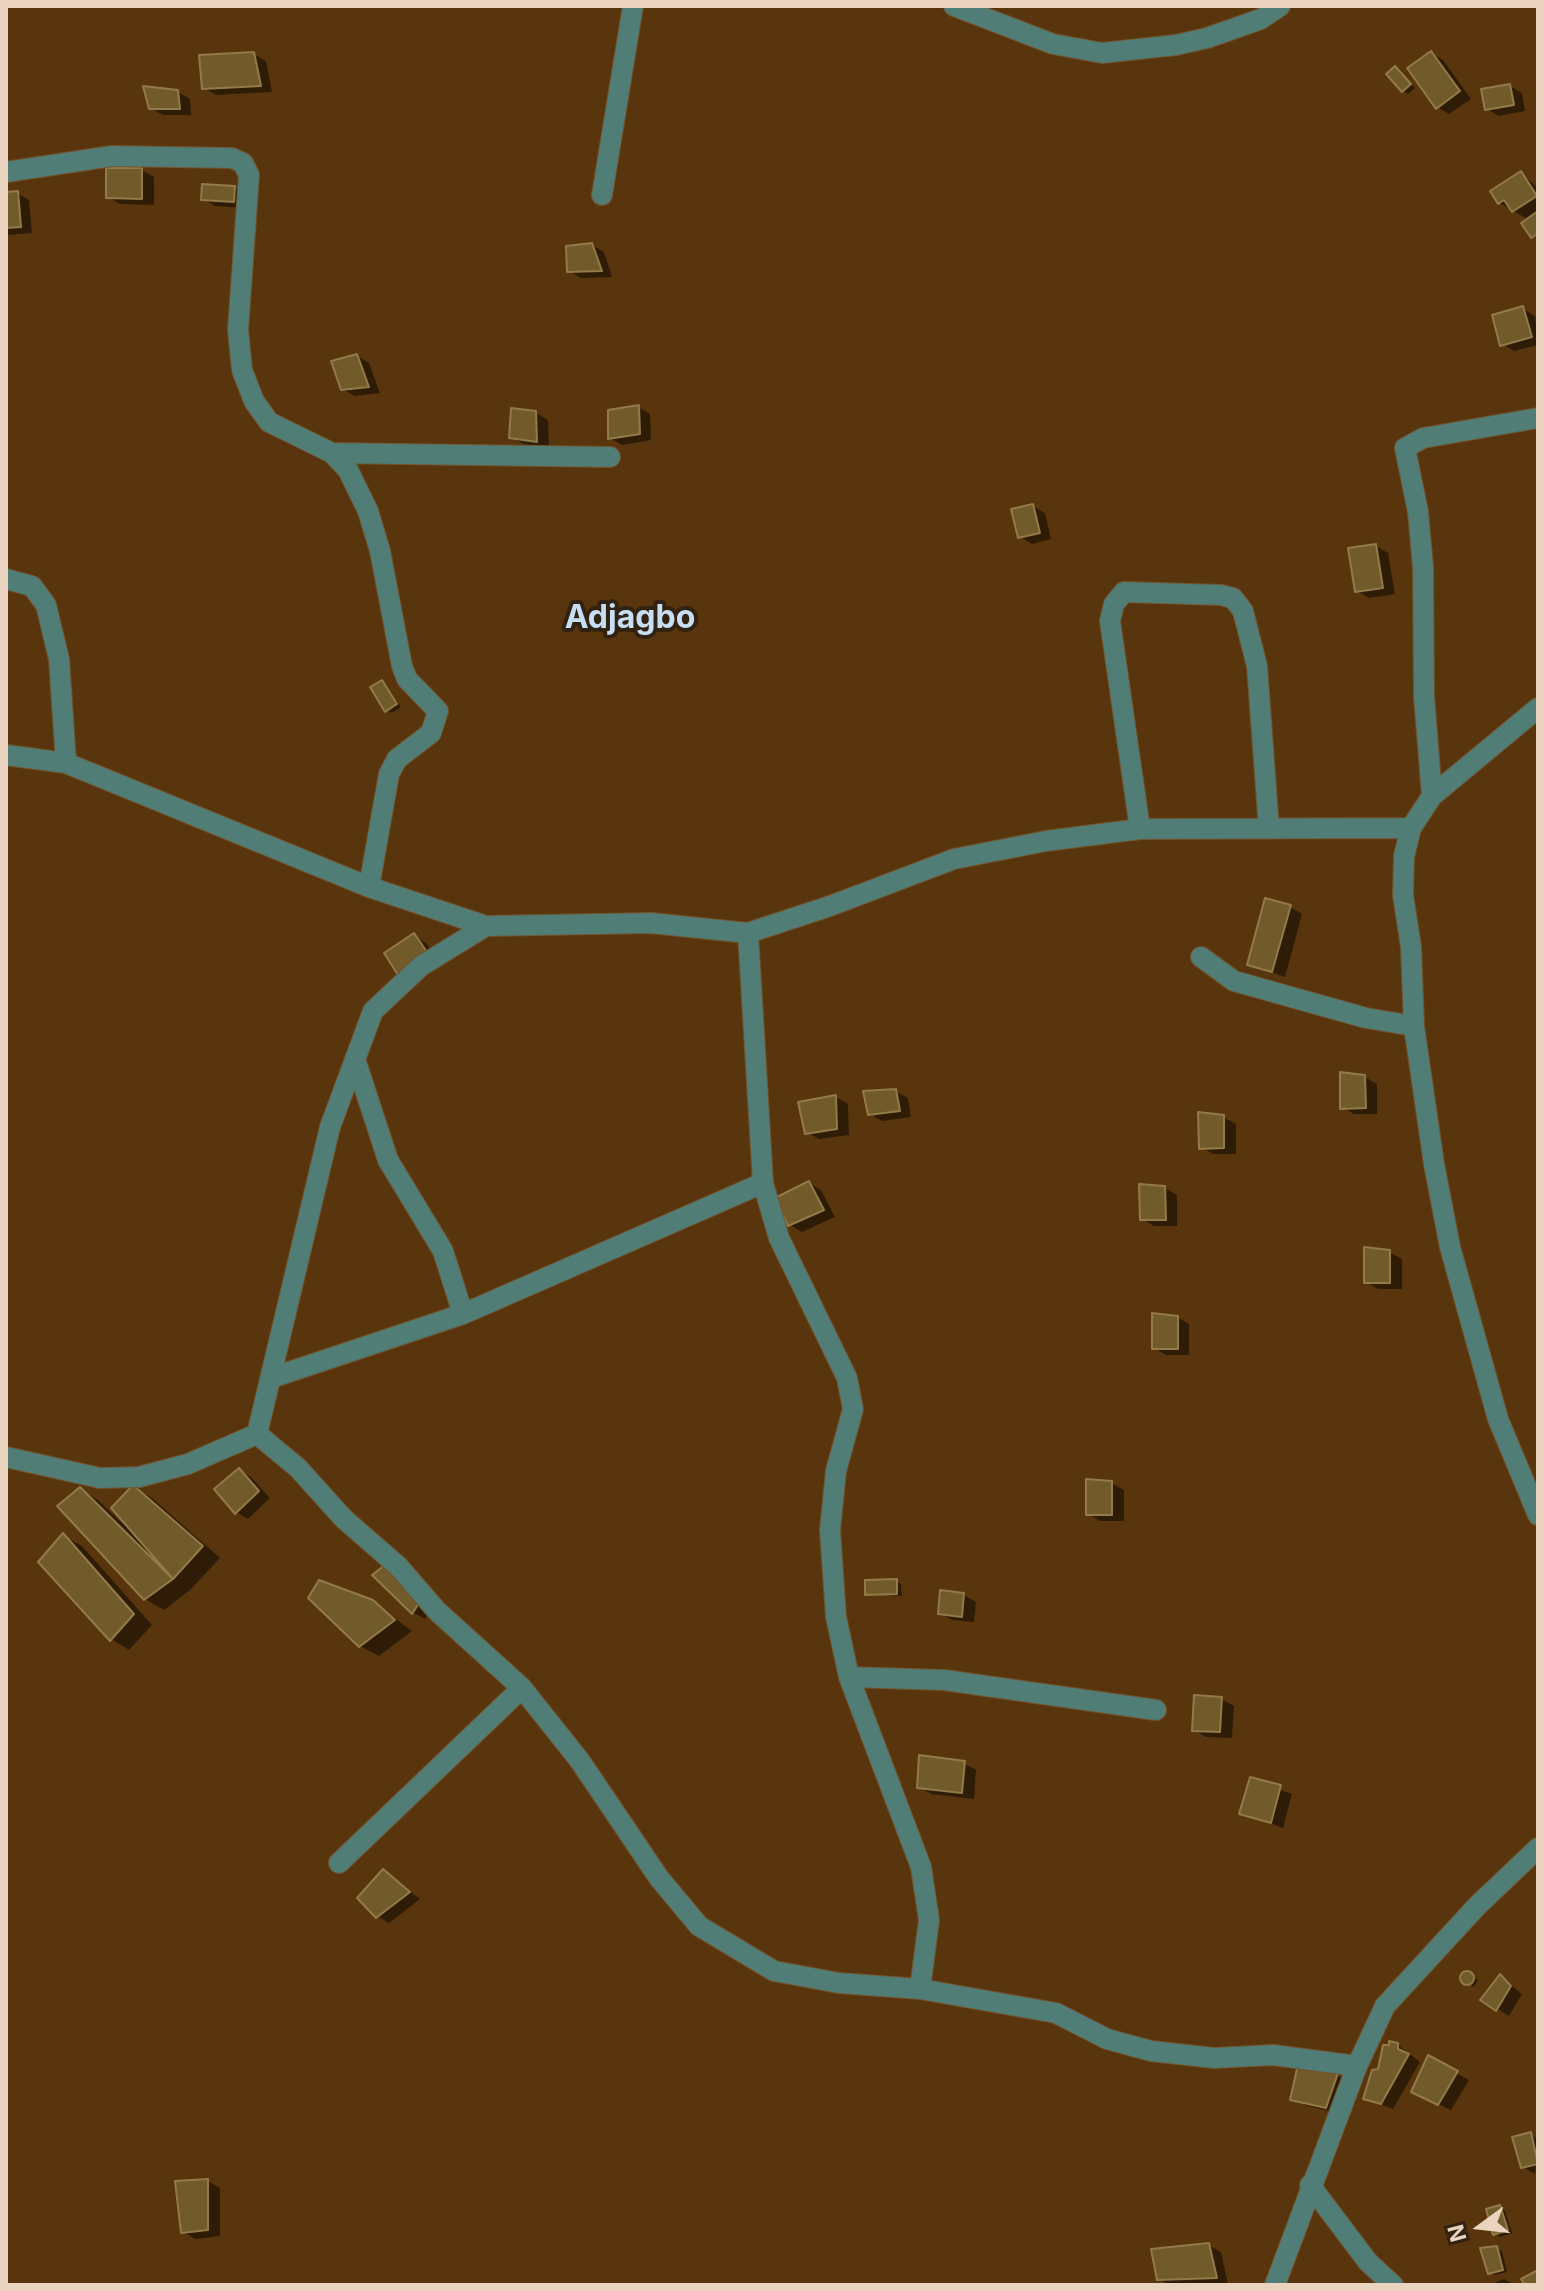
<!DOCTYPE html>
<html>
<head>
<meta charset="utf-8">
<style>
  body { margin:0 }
  #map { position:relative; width:1544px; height:2291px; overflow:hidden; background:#59350d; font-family:Inter,sans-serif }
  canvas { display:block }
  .frame { position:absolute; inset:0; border:8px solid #ead4c0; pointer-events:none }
  .north { position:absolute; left:1440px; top:2187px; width:80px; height:80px; -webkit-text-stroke:6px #322212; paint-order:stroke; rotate:255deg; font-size:22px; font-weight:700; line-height:32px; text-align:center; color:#ead4c0 }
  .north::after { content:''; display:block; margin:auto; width:28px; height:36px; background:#ead4c0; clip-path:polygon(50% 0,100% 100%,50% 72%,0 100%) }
</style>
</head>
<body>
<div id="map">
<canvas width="1544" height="2291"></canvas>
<div class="frame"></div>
<div class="north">N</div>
</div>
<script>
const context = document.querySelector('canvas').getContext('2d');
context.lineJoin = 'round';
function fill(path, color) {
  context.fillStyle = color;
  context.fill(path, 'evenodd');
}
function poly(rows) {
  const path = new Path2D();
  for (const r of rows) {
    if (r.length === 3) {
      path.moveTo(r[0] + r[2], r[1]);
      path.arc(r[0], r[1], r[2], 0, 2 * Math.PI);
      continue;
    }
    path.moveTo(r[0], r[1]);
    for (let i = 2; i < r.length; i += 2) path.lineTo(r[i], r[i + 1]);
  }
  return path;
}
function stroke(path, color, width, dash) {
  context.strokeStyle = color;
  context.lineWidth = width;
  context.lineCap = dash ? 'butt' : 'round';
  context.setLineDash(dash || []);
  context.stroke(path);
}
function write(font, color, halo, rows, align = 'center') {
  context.font = font + ' Inter,sans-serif';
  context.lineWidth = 8;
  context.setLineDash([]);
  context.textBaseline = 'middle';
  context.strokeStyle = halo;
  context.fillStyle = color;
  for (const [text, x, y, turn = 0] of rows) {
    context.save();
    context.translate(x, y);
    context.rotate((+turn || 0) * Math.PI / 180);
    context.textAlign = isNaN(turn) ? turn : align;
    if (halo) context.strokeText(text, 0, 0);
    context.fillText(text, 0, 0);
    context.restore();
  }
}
const shadow = poly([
  [1431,53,1443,60,1471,99,1449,114,1437,107],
  [253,54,266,61,272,92,216,95,204,88],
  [1395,68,1415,88,1408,94,1403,91],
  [1510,86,1522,93,1525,111,1499,116,1487,109],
  [178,92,190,99,191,115,163,115,150,108],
  [142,170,154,177,154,205,120,204,108,197],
  [1521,173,1538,188,1538,240,1524,224,1529,220,1500,203],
  [234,188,246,195,245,208,215,206,203,199],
  [17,193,29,200,32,233,6,235,6,194],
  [592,245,604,252,612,277,581,278,569,271],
  [1523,309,1535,316,1538,345,1514,351,1502,344],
  [357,356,369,363,380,393,355,396,342,389],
  [638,407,650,414,651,440,622,445,610,438],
  [536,413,548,420,549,448,524,444,511,437],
  [1033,506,1045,513,1051,539,1032,544,1020,537],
  [1376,546,1388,553,1395,594,1369,598,1357,591],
  [382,682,401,707,392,713,387,710],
  [1290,907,1302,914,1285,977,1249,964],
  [414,936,426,943,439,962,412,981],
  [1365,1077,1377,1084,1377,1114,1354,1114,1342,1107],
  [895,1091,908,1098,911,1117,882,1121,870,1114],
  [836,1097,848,1104,849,1135,819,1139,807,1132],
  [1223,1117,1236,1124,1236,1154,1213,1154,1201,1147],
  [809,1183,821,1190,835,1217,802,1232,790,1225],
  [1165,1188,1177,1195,1177,1226,1154,1226,1142,1219],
  [1389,1252,1402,1259,1402,1289,1378,1289,1366,1282],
  [1177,1317,1189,1324,1189,1355,1166,1355,1154,1348],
  [239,1470,251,1477,270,1498,248,1519,236,1512],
  [1111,1483,1124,1490,1124,1521,1100,1521,1088,1514],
  [134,1487,152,1498,220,1558,191,1589,164,1610,145,1599,80,1489,98,1500,122,1523],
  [63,1536,82,1546,152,1625,129,1650,111,1639],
  [375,1575,430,1611,425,1619,414,1613],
  [896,1581,901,1584,902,1596,867,1594],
  [964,1595,976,1602,974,1622,952,1620,940,1613],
  [373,1602,412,1631,379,1656,360,1646],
  [1221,1699,1234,1706,1232,1738,1206,1737,1194,1730],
  [964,1763,976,1770,974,1799,931,1794,919,1787],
  [1251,1779,1292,1794,1283,1828,1242,1813],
  [383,1871,420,1899,389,1923,377,1916],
  [1466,1973,1478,1980,1474,1987,1462,1979],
  [1500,1976,1522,1994,1509,2016,1483,2000],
  [1398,2045,1420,2062,1393,2109,1365,2098],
  [1429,2058,1469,2080,1451,2110,1425,2098],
  [1337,2075,1349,2082,1338,2113,1304,2105,1292,2098],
  [1531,2135,1538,2139,1535,2174,1523,2167],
  [208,2181,220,2188,220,2236,195,2239,183,2232],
  [1500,2208,1505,2211,1512,2233,1500,2237,1495,2233],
  [1208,2245,1221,2252,1228,2284,1169,2285,1159,2279],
  [1496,2248,1502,2251,1507,2272,1495,2275,1489,2272],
  [1504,2279,1515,2285,1497,2285,1496,2282]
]);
const building = poly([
  [1431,51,1460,91,1436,109,1407,68,1431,51],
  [254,52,261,86,202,89,199,55,254,52],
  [1395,66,1411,84,1402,92,1386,74,1395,66],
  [1510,84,1514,105,1485,110,1481,89,1510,84],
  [143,86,178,90,180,109,149,109,143,86],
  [106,168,142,168,142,199,106,198,106,168],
  [1521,171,1537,196,1512,212,1504,200,1498,204,1490,191,1521,171],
  [202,184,235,186,234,202,201,200,202,184],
  [18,191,21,227,6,228,6,192,18,191],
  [1538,211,1538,234,1531,238,1521,223,1538,211],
  [592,243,602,271,567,272,566,246,592,243],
  [1523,306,1532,337,1500,346,1492,315,1523,306],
  [357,354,369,387,341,390,331,361,357,354],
  [639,405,640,434,608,439,608,410,639,405],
  [511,408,536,411,537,442,509,438,511,408],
  [1033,504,1040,533,1018,538,1011,509,1033,504],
  [1376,544,1383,588,1355,592,1348,548,1376,544],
  [382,680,397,704,385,712,370,687,382,680],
  [1265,898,1291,905,1272,972,1247,965,1265,898],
  [414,933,429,955,398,975,384,953,414,933],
  [1340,1072,1365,1075,1366,1108,1340,1109,1340,1072],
  [896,1089,900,1111,868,1115,863,1091,896,1089],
  [836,1095,837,1129,805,1134,798,1102,836,1095],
  [1198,1112,1224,1115,1224,1148,1199,1149,1198,1112],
  [809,1181,824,1210,788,1226,775,1198,809,1181],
  [1139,1184,1165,1186,1166,1220,1140,1220,1139,1184],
  [1364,1247,1390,1250,1390,1283,1364,1283,1364,1247],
  [1152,1313,1178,1316,1178,1349,1152,1349,1152,1313],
  [239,1468,259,1491,235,1514,214,1489,239,1468],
  [1086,1479,1112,1481,1112,1515,1086,1515,1086,1479],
  [133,1485,203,1546,173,1579,111,1508,133,1485],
  [80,1487,173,1579,144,1600,57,1506,80,1487],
  [63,1533,134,1614,110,1641,38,1562,63,1533],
  [385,1565,419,1603,412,1614,372,1575,385,1565],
  [897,1579,897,1594,865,1595,865,1580,897,1579],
  [319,1580,373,1600,395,1620,359,1647,308,1598,319,1580],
  [940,1590,964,1593,962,1617,938,1614,940,1590],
  [1194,1695,1222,1697,1220,1732,1192,1731,1194,1695],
  [919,1755,965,1761,962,1793,917,1788,919,1755],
  [1250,1777,1281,1785,1271,1823,1239,1814,1250,1777],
  [383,1869,410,1892,376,1918,357,1898,383,1869],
  [1467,1978,7],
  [1500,1974,1511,1986,1496,2011,1480,2000,1500,1974],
  [1389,2041,1398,2043,1398,2049,1409,2054,1381,2104,1363,2099,1372,2070,1378,2069,1383,2045,1389,2045,1389,2041],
  [1428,2055,1458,2071,1438,2105,1411,2092,1428,2055],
  [1298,2064,1338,2073,1326,2108,1290,2100,1298,2064],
  [1531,2132,1538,2164,1521,2168,1512,2137,1531,2132],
  [208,2179,208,2230,181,2233,175,2181,208,2179],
  [1500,2205,1508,2230,1493,2235,1486,2209,1500,2205],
  [1209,2243,1217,2278,1157,2280,1151,2249,1209,2243],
  [1497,2246,1503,2270,1488,2274,1480,2248,1497,2246],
  [1538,2270,1538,2285,1525,2285,1521,2279,1538,2270]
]);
const minor = poly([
  [954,6,1053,44,1102,53,1176,45,1207,38,1261,19,1280,6],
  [6,172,112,156,232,158,243,163,249,175,238,330,242,370,254,401,269,422,332,453,348,470,368,511,380,551,402,666,407,679,438,711,431,733,397,759,389,774,369,887],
  [602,195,633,6],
  [332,453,610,457],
  [6,579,32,586,46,605,59,659,66,763],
  [1538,708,1432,796,1411,828,1404,856,1403,895,1411,947,1414,1026,1434,1164,1450,1247,1498,1419,1538,1515],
  [6,755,66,763,369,887,486,926],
  [1432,796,1424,696,1423,567,1418,512,1405,448,1423,438,1538,418],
  [1140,829,1110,621,1114,604,1124,592,1221,595,1233,598,1243,611,1257,666,1269,829],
  [748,933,763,1183,779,1238,847,1378,853,1409,836,1471,830,1530,836,1617,849,1677,921,1867,929,1920,920,1989],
  [1201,957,1234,981,1366,1018,1414,1026],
  [355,1059,388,1160,443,1251,463,1314],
  [271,1378,463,1314,763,1183],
  [257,1434,298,1468,344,1519,398,1566,437,1611,522,1688,580,1761,659,1878,699,1926,774,1971,839,1983,920,1989,1056,2013,1107,2039,1151,2051,1214,2058,1273,2055,1357,2066],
  [6,1457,100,1478,139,1477,188,1464,257,1434,330,1127,373,1011,421,966,486,926,651,923,748,933,830,906,954,859,1046,841,1140,829,1411,828],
  [849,1677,944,1680,1156,1710],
  [339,1863,522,1688],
  [1310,2185,1368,2262,1393,2285],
  [1275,2285,1357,2066,1385,2006,1477,1906,1538,1848]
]);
const quarterNames = [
  ["Adjagbo",630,618]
];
fill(shadow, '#0007');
fill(building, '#715b2a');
stroke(building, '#927a49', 2);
stroke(minor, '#73522d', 22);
stroke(minor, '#507d76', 20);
write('bold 32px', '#c6dff5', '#322212', quarterNames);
</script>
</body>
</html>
